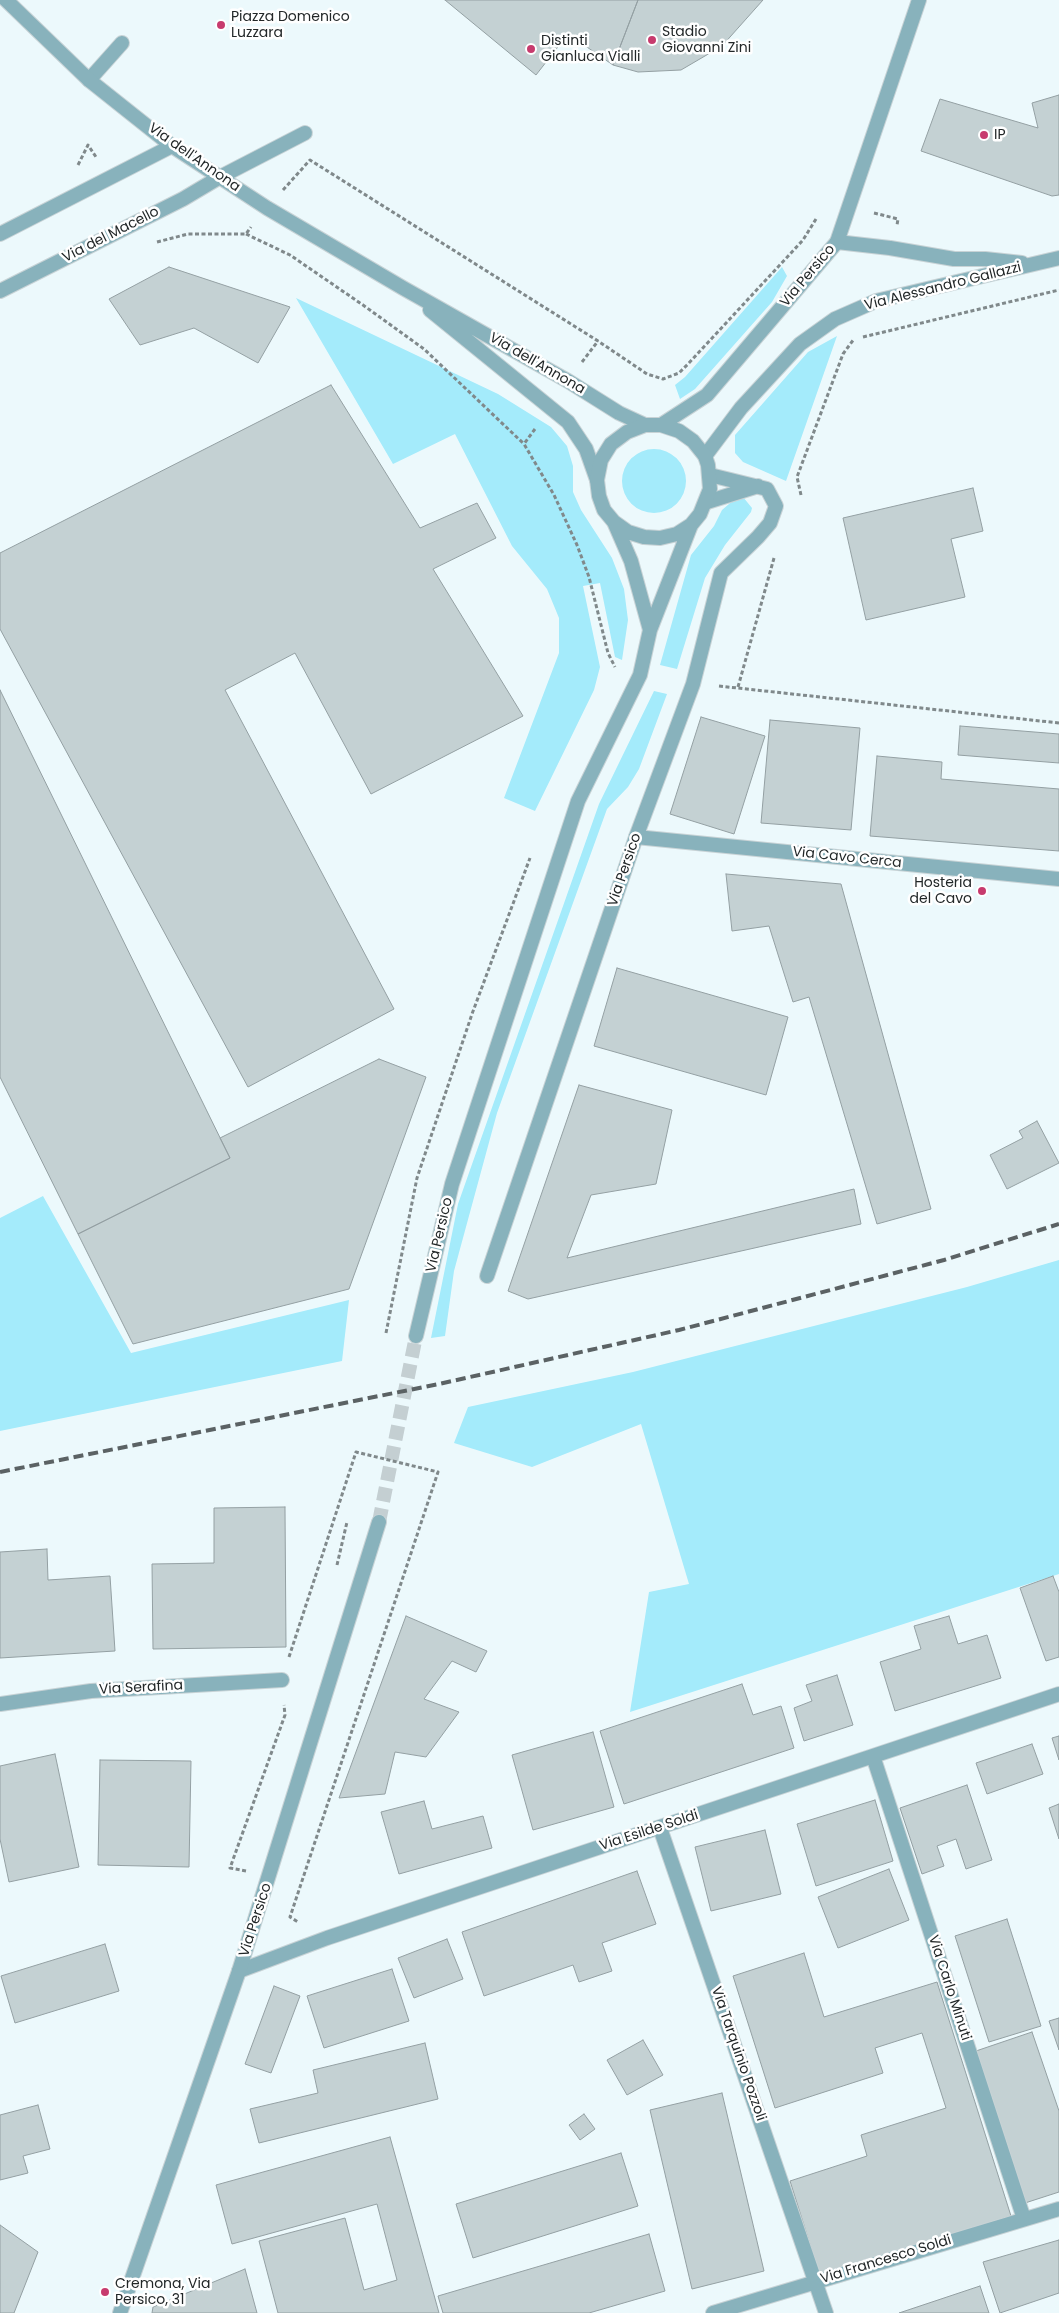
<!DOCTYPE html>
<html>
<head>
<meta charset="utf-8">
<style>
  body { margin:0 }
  canvas { display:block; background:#ecf9fc }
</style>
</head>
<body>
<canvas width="1059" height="2313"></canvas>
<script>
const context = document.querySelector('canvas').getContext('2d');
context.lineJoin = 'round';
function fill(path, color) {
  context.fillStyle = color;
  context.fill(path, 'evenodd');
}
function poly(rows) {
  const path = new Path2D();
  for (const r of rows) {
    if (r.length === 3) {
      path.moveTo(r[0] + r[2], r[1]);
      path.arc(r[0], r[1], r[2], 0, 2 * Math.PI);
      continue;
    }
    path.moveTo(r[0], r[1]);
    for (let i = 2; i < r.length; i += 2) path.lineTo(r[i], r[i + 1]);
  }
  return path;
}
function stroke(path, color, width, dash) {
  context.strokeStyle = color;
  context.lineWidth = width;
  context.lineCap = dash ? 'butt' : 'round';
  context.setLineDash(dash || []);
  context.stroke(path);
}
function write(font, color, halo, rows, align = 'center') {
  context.font = font + ' Poppins,sans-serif';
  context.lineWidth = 5;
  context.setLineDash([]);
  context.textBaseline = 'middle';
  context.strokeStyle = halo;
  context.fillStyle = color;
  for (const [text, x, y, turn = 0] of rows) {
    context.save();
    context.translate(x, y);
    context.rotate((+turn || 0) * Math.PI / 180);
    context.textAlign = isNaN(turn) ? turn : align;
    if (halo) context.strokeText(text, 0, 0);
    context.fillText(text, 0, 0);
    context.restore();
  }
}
const green = poly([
  [782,267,787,276,772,302,695,389,680,399,675,385,685,377],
  [296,298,498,394,551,427,567,446,573,466,573,492,581,510,612,558,624,589,628,620,622,660,615,657,600,583,583,586,600,667,594,690,535,811,504,798,559,653,559,618,547,589,512,546,455,434,393,464],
  [837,336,786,481,743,462,735,453,735,435,808,352],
  [654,481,32],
  [743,497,752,508,751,512,725,545,705,578,677,669,660,665,691,555,714,526,722,510,736,498],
  [654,691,667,694,639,769,628,787,607,809,497,1113,454,1271,445,1336,431,1338,458,1204,599,804],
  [43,1196,131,1353,349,1300,342,1361,0,1431,0,1218],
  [1059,1260,1059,1574,630,1712,649,1592,689,1584,641,1424,532,1467,454,1443,468,1407,633,1372,967,1287]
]);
const building = poly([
  [445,0,638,0,613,65,568,34,536,75,445,0],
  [638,0,763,0,722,46,681,70,638,72,613,65,638,0],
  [1059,95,1059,195,1052,196,921,151,940,99,1038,128,1032,103,1059,95],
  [169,267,290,307,258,363,194,328,140,345,109,299,169,267],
  [331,385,420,528,477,503,496,538,433,569,523,716,371,794,295,653,225,690,394,1009,248,1087,0,629,0,553,331,385],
  [973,488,983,531,951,539,965,597,866,620,843,518,973,488],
  [0,690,230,1158,78,1234,0,1077,0,690],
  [701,717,765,736,734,834,670,814,701,717],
  [770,720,860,728,851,830,761,823,770,720],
  [960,726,1059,734,1059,763,958,755,960,726],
  [877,756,942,762,941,779,1059,789,1059,851,870,836,877,756],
  [726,874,841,884,931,1209,877,1224,809,997,793,1002,769,926,732,931,726,874],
  [617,968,788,1017,766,1095,594,1046,617,968],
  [379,1059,426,1077,349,1289,133,1344,78,1234,230,1158,220,1138,379,1059],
  [579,1085,672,1110,656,1184,591,1195,567,1258,854,1189,861,1224,528,1299,508,1291,579,1085],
  [1037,1121,1059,1163,1007,1189,990,1155,1023,1138,1019,1131,1037,1121],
  [285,1507,286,1647,153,1649,152,1564,214,1563,214,1508,285,1507],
  [47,1549,48,1580,110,1576,115,1651,0,1658,0,1552,47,1549],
  [1053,1576,1059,1592,1059,1657,1046,1661,1020,1588,1053,1576],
  [406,1616,487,1651,476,1672,452,1661,424,1699,459,1712,426,1757,395,1752,385,1794,339,1798,406,1616],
  [949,1616,958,1644,987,1635,1001,1678,895,1711,880,1662,921,1649,914,1626,949,1616],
  [837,1675,853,1725,804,1741,794,1708,812,1701,806,1685,837,1675],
  [742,1684,753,1715,781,1706,794,1748,624,1804,600,1731,742,1684],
  [593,1732,614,1807,533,1830,512,1755,593,1732],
  [1059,1736,1059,1760,1052,1738,1059,1736],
  [1032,1744,1043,1774,987,1794,976,1763,1032,1744],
  [55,1754,79,1867,9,1882,0,1839,0,1766,55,1754],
  [100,1760,191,1761,189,1867,98,1865,100,1760],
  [967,1785,992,1860,966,1869,956,1839,937,1846,944,1866,922,1874,900,1808,967,1785],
  [875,1800,893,1861,816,1886,797,1824,875,1800],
  [424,1801,432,1829,483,1816,492,1848,399,1874,381,1812,424,1801],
  [1059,1804,1059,1839,1049,1808,1059,1804],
  [765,1830,781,1894,711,1911,695,1847,765,1830],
  [889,1869,909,1920,838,1948,818,1897,889,1869],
  [637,1871,656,1924,602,1943,612,1971,579,1982,573,1965,484,1996,462,1932,637,1871],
  [1007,1919,1041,2026,989,2042,955,1936,1007,1919],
  [447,1939,463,1979,414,1998,398,1958,447,1939],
  [105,1944,119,1991,15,2023,1,1976,105,1944],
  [804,1953,824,2017,937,1982,1011,2216,820,2276,790,2181,867,2156,861,2135,946,2108,922,2033,875,2048,883,2073,775,2108,733,1976,804,1953],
  [392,1969,409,2021,324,2048,307,1996,392,1969],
  [274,1986,300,1996,271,2073,245,2064,274,1986],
  [1059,2018,1059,2050,1049,2021,1059,2018],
  [1032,2032,1059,2111,1059,2192,1025,2203,973,2052,1032,2032],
  [643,2040,663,2075,627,2095,607,2060,643,2040],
  [425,2043,438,2099,259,2143,250,2109,318,2093,313,2070,425,2043],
  [722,2093,764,2271,692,2289,650,2110,722,2093],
  [38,2105,50,2149,23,2156,28,2173,0,2180,0,2115,38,2105],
  [584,2114,595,2129,580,2140,569,2125,584,2114],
  [390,2137,439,2313,278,2313,259,2241,345,2218,364,2290,397,2280,377,2204,232,2244,216,2185,390,2137],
  [621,2153,638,2206,473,2258,456,2204,621,2153],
  [0,2225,38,2252,14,2313,0,2313,0,2225],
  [649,2234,665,2291,589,2313,443,2313,438,2296,649,2234],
  [1059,2240,1059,2293,1000,2313,983,2262,1059,2240],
  [245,2269,257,2313,152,2313,153,2307,245,2269],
  [980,2286,989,2313,899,2313,980,2286]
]);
const tertiaryTunnel = poly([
  [379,1522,416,1336]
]);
const path = poly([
  [78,165,88,145,96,157],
  [283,190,310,160,598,341,647,374,663,379,679,373,688,364,803,240,816,219],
  [874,213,898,219,897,225],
  [246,234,290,255,363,305,424,349,524,444],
  [157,242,188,234,246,234,251,227],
  [863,337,1059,290],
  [582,362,598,341],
  [535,429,524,444,554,495,577,545,589,577,608,653,615,667],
  [801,495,797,477,843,354,854,339],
  [719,686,1059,723],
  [738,687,774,558],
  [386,1333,417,1178,472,1014,530,858],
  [337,1565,347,1522],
  [289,1657,356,1452,438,1472,290,1917,298,1922],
  [246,1871,230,1868,285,1715,284,1705]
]);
const service = poly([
  [89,80,122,43],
  [220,177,305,133],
  [707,502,758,486],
  [487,1276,636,837,693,684,721,573,758,537,770,523,776,506,767,489,710,475]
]);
const minor = poly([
  [6,0,89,80,172,146,267,208,403,288,568,381,619,413,645,425],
  [0,234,172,146],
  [837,242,890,248,954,259,985,259,1022,263],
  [0,291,183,199,220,177],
  [430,310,568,422,586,449,597,480],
  [705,456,741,408,800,344,835,319,876,301,1059,258],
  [636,837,1059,879],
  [0,1704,91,1691,282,1680],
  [873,1756,1024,2219],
  [660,1828,826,2313],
  [239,1971,327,1938,1059,1694],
  [713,2313,1059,2209]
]);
const tertiary = poly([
  [661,425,707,395,837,242,919,0],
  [614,522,628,532,644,537,660,538,677,534,691,525,700,514,710,489,708,465,705,456,693,441,679,431,661,425,645,425,627,432,611,444,601,460,597,480,599,496,604,510,614,522,631,561,650,630],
  [416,1336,452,1184,578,801,640,675,650,630,691,525],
  [120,2313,239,1971,379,1522]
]);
const rail = poly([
  [0,1472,439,1384,679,1330,944,1260,1059,1224]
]);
const markers = [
  [221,25,5,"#c73b6e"],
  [652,40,5,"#c73b6e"],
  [531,49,5,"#c73b6e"],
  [984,135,5,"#c73b6e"],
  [982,891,5,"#c73b6e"],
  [105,2292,5,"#c73b6e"]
];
const poiNames = [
  ["Piazza Domenico",231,17],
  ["Luzzara",231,33],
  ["Stadio",662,32],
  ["Giovanni Zini",662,48],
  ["Distinti",541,41],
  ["Gianluca Vialli",541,57],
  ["IP",994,135],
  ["Hosteria",972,883,"right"],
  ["del Cavo",972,899,"right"],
  ["Cremona, Via",115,2284],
  ["Persico, 31",115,2300]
];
const streetNames = [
  ["Via dell'Annona",194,158,35],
  ["Via del Macello",111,235,-27],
  ["Via Persico",808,276,-50],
  ["Via Alessandro Gallazzi",943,287,-14],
  ["Via dell'Annona",537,364,30],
  ["Via Cavo Cerca",847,858,6],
  ["Via Persico",625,870,-71],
  ["Via Persico",440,1235,-77],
  ["Via Serafina",141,1688,-3],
  ["Via Esilde Soldi",649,1831,-18],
  ["Via Persico",256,1920,-72],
  ["Via Carlo Minuti",949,1988,72],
  ["Via Tarquinio Pozzoli",738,2054,71],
  ["Via Francesco Soldi",886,2260,-17]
];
fill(green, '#a4ebfb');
fill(building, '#c4d1d3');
stroke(building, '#94a0a3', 1);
stroke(tertiaryTunnel, '#c4cfd2', 14, [14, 7]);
stroke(service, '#c8d3d6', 16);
stroke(minor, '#c8d3d6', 16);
stroke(tertiary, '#c8d3d6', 16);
stroke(path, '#80898b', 3, [4, 2.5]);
stroke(service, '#88b2bc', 14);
stroke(minor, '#88b2bc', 14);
stroke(tertiary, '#88b2bc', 14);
stroke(rail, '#5b6264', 4, [10, 5]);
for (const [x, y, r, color] of markers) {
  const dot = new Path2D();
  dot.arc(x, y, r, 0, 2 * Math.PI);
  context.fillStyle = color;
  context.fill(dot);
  stroke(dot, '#fff', 2);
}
write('14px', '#222728', '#fff', poiNames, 'left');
write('14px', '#222728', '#fff', streetNames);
</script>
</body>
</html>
